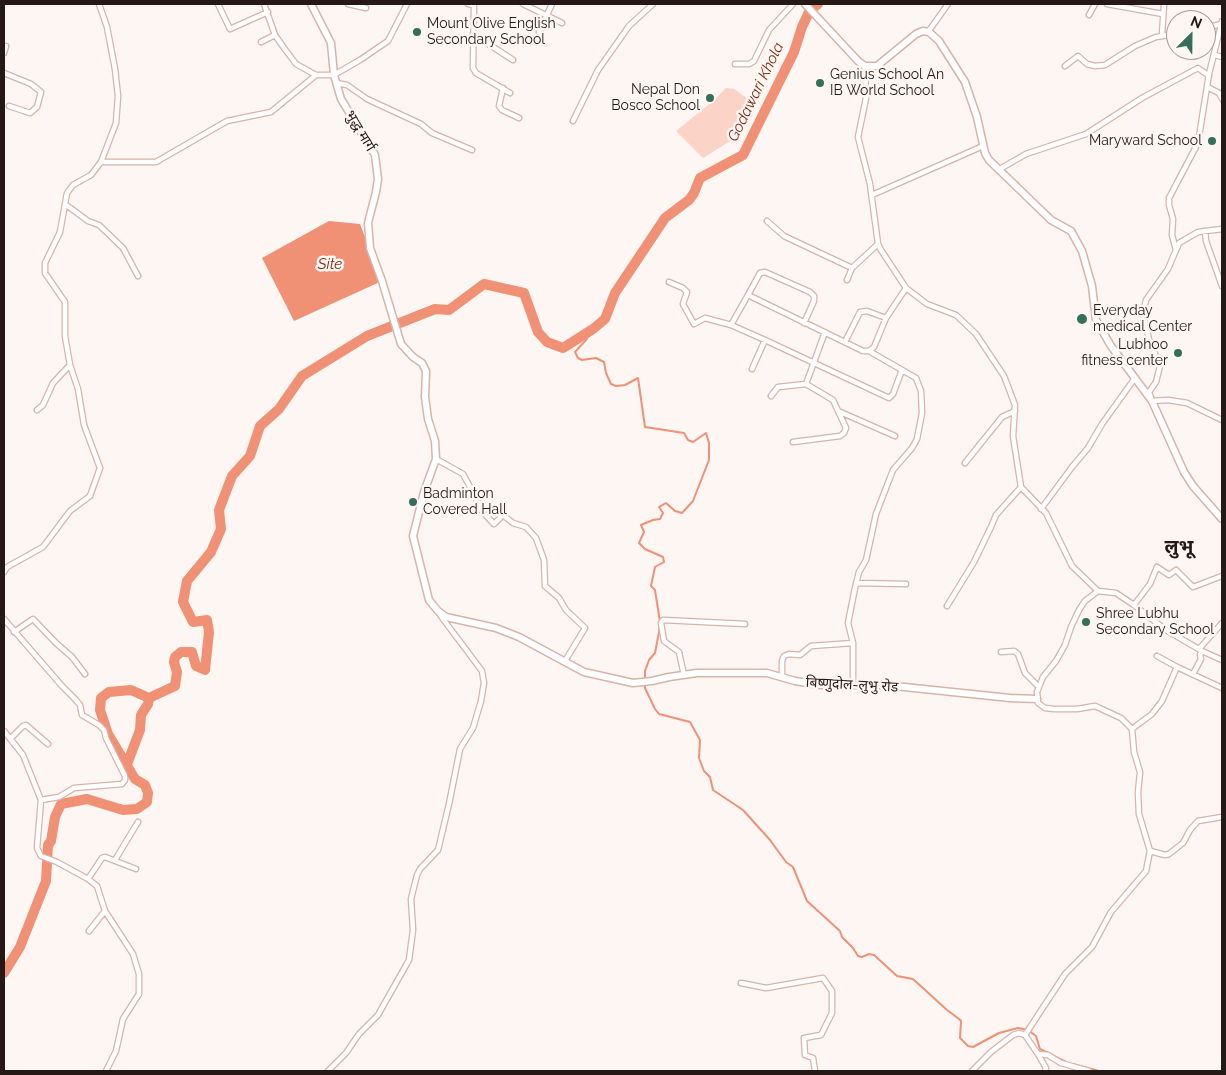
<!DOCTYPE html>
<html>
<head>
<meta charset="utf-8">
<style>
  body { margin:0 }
  #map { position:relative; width:1226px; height:1075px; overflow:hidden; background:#fef6f3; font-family:Raleway,sans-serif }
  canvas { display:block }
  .frame { position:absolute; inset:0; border:5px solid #261915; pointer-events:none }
  .north { position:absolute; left:1166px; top:10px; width:50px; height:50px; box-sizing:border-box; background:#fef6f3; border:1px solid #a89e9a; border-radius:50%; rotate:23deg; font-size:14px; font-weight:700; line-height:20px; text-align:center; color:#261915 }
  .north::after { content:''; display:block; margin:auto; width:18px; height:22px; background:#336f5a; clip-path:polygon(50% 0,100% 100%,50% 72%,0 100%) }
</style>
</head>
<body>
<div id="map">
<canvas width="1226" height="1075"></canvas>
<div class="frame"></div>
<div class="north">N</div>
</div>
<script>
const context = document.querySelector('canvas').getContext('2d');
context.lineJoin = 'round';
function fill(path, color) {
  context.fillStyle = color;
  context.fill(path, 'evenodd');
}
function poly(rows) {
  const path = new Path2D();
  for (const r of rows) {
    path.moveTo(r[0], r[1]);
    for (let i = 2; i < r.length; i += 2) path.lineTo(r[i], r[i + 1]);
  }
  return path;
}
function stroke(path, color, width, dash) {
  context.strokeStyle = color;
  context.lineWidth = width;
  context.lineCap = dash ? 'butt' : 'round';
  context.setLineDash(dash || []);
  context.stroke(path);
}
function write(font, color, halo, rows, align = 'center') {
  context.font = font + ' Raleway,"Noto Sans Devanagari",sans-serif';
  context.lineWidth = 5;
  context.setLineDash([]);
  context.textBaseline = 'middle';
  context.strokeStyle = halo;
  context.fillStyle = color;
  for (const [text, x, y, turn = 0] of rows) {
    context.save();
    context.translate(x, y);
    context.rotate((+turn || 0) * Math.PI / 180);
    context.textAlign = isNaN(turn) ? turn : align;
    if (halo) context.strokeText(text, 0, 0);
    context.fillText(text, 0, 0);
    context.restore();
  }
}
const green = poly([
  [726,88,734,89,755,104,740,135,703,158,676,131,713,101]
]);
const water = poly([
  [329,221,360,224,382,281,294,321,262,258]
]);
const stream = poly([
  [593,329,586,340,575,352,578,358,582,360,596,358,604,362,606,373,611,384,616,386,625,385,638,378,645,427,684,433,688,440,693,442,706,433,709,443,709,460,693,501,682,513,675,511,666,503,659,507,663,513,660,519,653,520,641,525,644,532,639,543,645,549,663,557,664,562,655,567,651,586,655,590,660,622],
  [645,679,645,671,649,660,655,653,660,627],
  [645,684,645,688,655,709,659,714,690,722,700,740,699,758,704,771,710,777,713,790,743,810,770,840,786,862,793,867,807,901,840,931,842,937,853,948,858,956,862,957,869,954,874,955,897,976,913,979,947,1010,959,1019,961,1021,960,1038,968,1046,973,1047,999,1033,1018,1028,1028,1030,1036,1036,1040,1049,1066,1062],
  [1073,1064,1099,1071]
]);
const river = poly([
  [126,767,140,730,141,715,148,704,149,698],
  [4,973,20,947,46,881,48,845,51,841,55,817,61,804,87,799,123,810,137,809,147,802,148,793,145,785,135,779,108,734,100,710,101,698,109,692,131,690,149,698,175,686,177,672,174,662,175,657,181,652,192,652,196,666,205,670,209,632,207,620,193,622,183,602,187,581,211,552,221,529,219,510,232,476,250,456,260,426,279,409,302,376,367,336,435,309,449,310,484,284,524,293,538,332,547,342,563,348,593,329,605,319,615,293,665,218,689,200,694,193,700,178,743,155,794,52,802,27,810,10,818,4]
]);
const street = poly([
  [99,4,107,27,115,69,118,96,116,123,101,162],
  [218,4,230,29,268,12],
  [264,4,275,35,284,48,296,64,316,75],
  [348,4,366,8],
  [468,4,474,5,473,68,476,73,510,93],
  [523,4,562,23],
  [1107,4,1163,14],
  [1089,15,1095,4],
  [1206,28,1221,24],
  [539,32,552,4],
  [928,32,948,4],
  [473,34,513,60],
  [1162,35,1164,4],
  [261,42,275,35],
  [4,53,6,46],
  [1215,55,1222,57],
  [735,64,749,64,754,61,769,30,793,4],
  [865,66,866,98,858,137,870,184,878,244,881,250,906,288,927,304,956,315,976,334,1004,376,1015,405,1013,436,1021,487,1046,513,1072,566,1098,591,1085,601,1079,610,1071,627,1065,645,1056,661,1043,677,1037,692,1038,703,1045,708,1054,709,1077,709,1095,706,1121,718,1132,729,1134,752,1140,772,1138,793,1139,814,1150,851,1146,871,1111,912,1092,947,1065,974,1025,1035],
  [1065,66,1078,56,1087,64,1095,66,1105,65,1135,46,1156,37,1176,34],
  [4,73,31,84,41,92,37,107,30,113,9,106],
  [336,83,347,85,367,99,421,124,432,133,472,150],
  [1207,87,1219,93,1222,99],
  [503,88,499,106,502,110,519,118],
  [573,121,598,70,629,26,653,4],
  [998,170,1026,154,1086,134,1142,98,1198,68,1209,76],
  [872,195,983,146],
  [65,204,88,221,99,225,123,248,138,276],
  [767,221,784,236,852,268],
  [1222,229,1198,232,1179,243,1168,269,1146,300,1143,313,1149,339,1160,366,1156,382,1149,392,1152,401,1168,400,1187,403,1222,420],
  [1205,231,1206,241,1222,286],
  [1176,250,1172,235,1173,219,1169,205,1169,198,1198,143,1209,74,1222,21],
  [847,280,852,268,878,244],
  [669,282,683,288,687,292,683,304,694,324,705,318,731,325],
  [748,295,760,273,765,272,810,292,814,296,814,301,804,323],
  [765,340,889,398,893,394,902,370],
  [845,342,860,312,867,311,886,318],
  [752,369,765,340,731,325,748,295,863,351,869,351,874,347,886,318,906,288],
  [806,384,825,332],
  [771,396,778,387,806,384,833,400,846,428,844,433,840,436,793,442],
  [37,410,43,405,53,383,70,365],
  [838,411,895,436],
  [436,459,463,474,478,502,479,508,494,524,503,515,513,523,526,527,536,538,544,560,545,586,559,598,566,610,585,628,565,661],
  [965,463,1002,417,1015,411],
  [1041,509,1072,467,1088,448,1102,424,1135,378],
  [4,572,7,567,43,547,70,511,90,496,100,468,84,425,78,389,70,365,65,336,65,302,45,273,45,263,60,232,67,193,73,185,91,175,101,162,156,162,227,121,271,112,316,75,334,75,360,60,388,41,407,4],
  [856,583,906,584],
  [1098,591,1116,593,1134,605,1166,630,1202,651,1222,660],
  [1134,605,1150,584,1157,567,1169,575,1176,570,1193,587,1222,576],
  [947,606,974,562,991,527,996,515,1021,487],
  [4,619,62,686,75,699,80,705,82,715,99,725,104,730,106,738,125,776,125,780,122,784,74,788,59,797,41,800],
  [14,632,33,619,56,643,72,657,85,674],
  [1199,649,1222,623],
  [1001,652,1014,651,1018,654,1025,673,1039,687],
  [1157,656,1177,667,1222,688],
  [1193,674,1201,659,1200,655,1202,651],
  [684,675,679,652,664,641,661,623,663,620,745,624],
  [782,677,782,661,784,656,789,654,800,655,811,646,853,643],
  [853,685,853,643,848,623,855,588,859,572,866,560,876,514,893,470,912,448,917,439,922,413,921,391,916,378,869,351],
  [1132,729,1152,714,1162,701,1177,667],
  [4,731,23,755,41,800,37,848,41,856,57,862,88,879,97,886,105,911,133,954,139,974,139,994,123,1019,116,1051,106,1071],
  [10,739,23,726,26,725,48,744],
  [1150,851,1165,855,1169,854,1183,843,1190,830,1198,821,1222,817],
  [115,860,138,822],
  [88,879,102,858,105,857,136,869],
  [89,931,105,911],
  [741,983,766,988,823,978,832,991,832,1013,821,1035,804,1038,805,1055,813,1058,815,1071],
  [1038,1054,1048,1055,1061,1063,1089,1071],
  [328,1071,346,1053,359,1034,378,1015,409,960,413,930,411,899,417,875,420,869,438,850,449,804,460,749,473,728,481,701,484,683,482,671,440,615],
  [972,1071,991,1052,1013,1035,1019,1033,1025,1035,1038,1054,1046,1068,1045,1071]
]);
const secondary = poly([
  [311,4,331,43,334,75,341,99,375,155,378,179,376,192,368,223,370,248,382,281,401,344,413,357,422,363,426,371,425,397,428,419,435,441,436,459,424,492,413,536,429,600,438,611,446,617,496,628,519,637,584,672,633,683,652,681,669,677,697,673,767,673,795,681,820,685,885,685,1010,698,1037,699],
  [805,4,859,62,865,66,877,66,916,34,923,31,929,32,939,41,965,82,977,117,985,153,989,160,1051,220,1071,231,1082,251,1092,286,1096,320,1111,346,1152,401,1184,472,1193,486,1222,519]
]);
const markers = [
  [417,32,5,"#336f5a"],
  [820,83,5,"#336f5a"],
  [710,98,5,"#336f5a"],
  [1212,141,5,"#336f5a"],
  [1082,319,6,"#336f5a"],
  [1178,353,5,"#336f5a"],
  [413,502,5,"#336f5a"],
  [1086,622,5,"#336f5a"]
];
const poiNames = [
  ["Mount Olive English",427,24],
  ["Secondary School",427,40],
  ["Genius School An",830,75],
  ["IB World School",830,91],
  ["Nepal Don",700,90,"right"],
  ["Bosco School",700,106,"right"],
  ["Maryward School",1202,141,"right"],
  ["Everyday",1093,311],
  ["medical Center",1093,327],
  ["Lubhoo",1168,345,"right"],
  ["fitness center",1168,361,"right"],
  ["Badminton",423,494],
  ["Covered Hall",423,510],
  ["Shree Lubhu",1096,614],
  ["Secondary School",1096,630]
];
const streetNames = [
  ["भुद्ध मार्ग",360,131,59],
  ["बिष्णुदोल-लुभु रोड",852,685,3]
];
const waterNames = [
  ["Godawari Khola",756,92,-64],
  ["Site",330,264]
];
const districtNames = [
  ["लुभू",1179,547]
];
fill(green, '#fbd3c7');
fill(water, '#f09175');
stroke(stream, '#f09175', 2);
stroke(river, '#f09175', 10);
stroke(street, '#d8b3a8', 7);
stroke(secondary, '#d8b3a8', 9);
stroke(street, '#fff', 4.5);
stroke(secondary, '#fff', 6);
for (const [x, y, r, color] of markers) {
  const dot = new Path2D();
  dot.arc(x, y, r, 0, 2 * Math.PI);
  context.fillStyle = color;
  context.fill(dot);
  stroke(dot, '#fef6f3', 2);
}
write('14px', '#261915', '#fef6f3', poiNames, 'left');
write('14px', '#261915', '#fef6f3', streetNames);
write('italic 15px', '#822d13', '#fef6f3', waterNames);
write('bold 19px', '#261915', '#fef6f3', districtNames);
</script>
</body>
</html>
